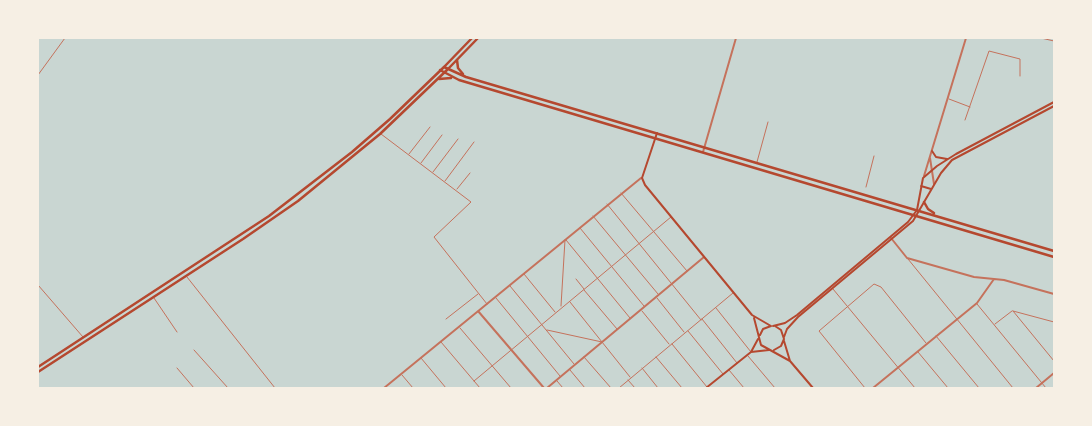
<!DOCTYPE html>
<html>
<head>
<meta charset="utf-8">
<style>
  body { margin:0 }
  #map { position:relative; width:1092px; height:426px; overflow:hidden; background:#f6efe4; font-family:Poppins,sans-serif }
  canvas { display:block }
  .frame { position:absolute; inset:0; border:39px solid #f6efe4; pointer-events:none }
</style>
</head>
<body>
<div id="map">
<canvas width="1092" height="426"></canvas>
<div class="frame"></div>
</div>
<script>
const context = document.querySelector('canvas').getContext('2d');
context.lineJoin = 'round';
function fill(path, color) {
  context.fillStyle = color;
  context.fill(path, 'evenodd');
}
function poly(rows) {
  const path = new Path2D();
  for (const r of rows) {
    path.moveTo(r[0], r[1]);
    for (let i = 2; i < r.length; i += 2) path.lineTo(r[i], r[i + 1]);
  }
  return path;
}
function stroke(path, color, width, dash) {
  context.strokeStyle = color;
  context.lineWidth = width;
  context.lineCap = dash ? 'butt' : 'round';
  context.setLineDash(dash || []);
  context.stroke(path);
}
const water = poly([
  [38,38,1054,38,1054,388,38,388]
]);
const pedestrian = poly([
  [757,162,768,122],
  [866,187,874,156]
]);
const minor = poly([
  [1041,38,1054,41],
  [38,39,39,38],
  [38,75,65,38],
  [949,99,970,107],
  [965,120,989,51,1020,59,1020,76],
  [381,134,471,202,434,237,487,304],
  [409,154,430,127],
  [421,163,442,135],
  [433,172,458,139],
  [445,181,474,142],
  [457,189,470,173],
  [621,193,687,271],
  [607,204,701,320],
  [593,216,658,294],
  [580,228,644,306],
  [566,240,630,318],
  [908,259,1013,388],
  [524,274,555,312],
  [187,277,275,388],
  [576,279,584,289],
  [38,285,83,337],
  [510,286,574,364],
  [833,289,915,388],
  [584,290,617,329],
  [154,298,177,332],
  [496,298,560,376],
  [657,298,684,332],
  [570,302,630,377],
  [977,304,1046,388],
  [561,306,565,240],
  [716,308,751,352],
  [642,311,669,344],
  [1013,311,1054,361],
  [1013,311,1054,322],
  [446,319,478,294],
  [702,319,737,363],
  [995,324,1012,311],
  [460,328,511,388],
  [547,330,602,342],
  [688,331,723,374],
  [936,336,979,388],
  [441,342,480,388],
  [672,344,707,387],
  [194,350,228,388],
  [918,352,948,388],
  [748,356,775,388],
  [584,357,611,388],
  [656,357,682,388],
  [421,358,446,388],
  [177,368,194,388],
  [642,368,658,388],
  [570,370,585,388],
  [729,370,744,388],
  [402,375,413,388],
  [628,380,635,388],
  [474,381,671,217],
  [557,381,563,388],
  [619,388,733,293],
  [865,388,819,331,874,284,881,287,926,343]
]);
const tertiary = poly([
  [703,152,736,38],
  [930,158,934,184],
  [924,176,966,38],
  [891,238,907,258,974,277,1004,280,1054,294],
  [478,311,544,388],
  [384,388,641,178],
  [547,388,704,257],
  [873,388,977,303,994,279],
  [1036,388,1054,373]
]);
const secondary = poly([
  [657,133,642,178,645,185,752,315,771,326],
  [932,151,936,157,947,159],
  [921,186,931,189],
  [754,318,761,345,790,361,813,388],
  [773,326,785,323,797,315,908,222,917,210,923,178,937,166,956,154,1054,102],
  [760,335,763,329,771,326],
  [784,337,787,329,798,317,913,221,941,173,952,160,1054,106],
  [784,341,790,361],
  [774,350,781,346,784,339,781,330,775,326],
  [751,352,769,350],
  [706,388,751,352,758,339]
]);
const primary = poly([
  [444,67,472,38],
  [448,69,478,38]
]);
const trunk = poly([
  [457,60,458,68,463,74],
  [440,70,459,80,1054,257],
  [439,79,451,78],
  [924,202,928,209,934,213],
  [38,367,269,216,352,152,390,119,444,67,466,77,1054,251],
  [38,372,243,239,298,201,380,134,448,69]
]);
fill(water, '#c9d6d2');
stroke(pedestrian, '#c5725c', 1);
stroke(minor, '#c5725c', 1);
stroke(tertiary, '#c5725c', 2);
stroke(secondary, '#b5482f', 2);
stroke(primary, '#b5482f', 2.5);
stroke(trunk, '#b5482f', 2.5);
</script>
</body>
</html>
